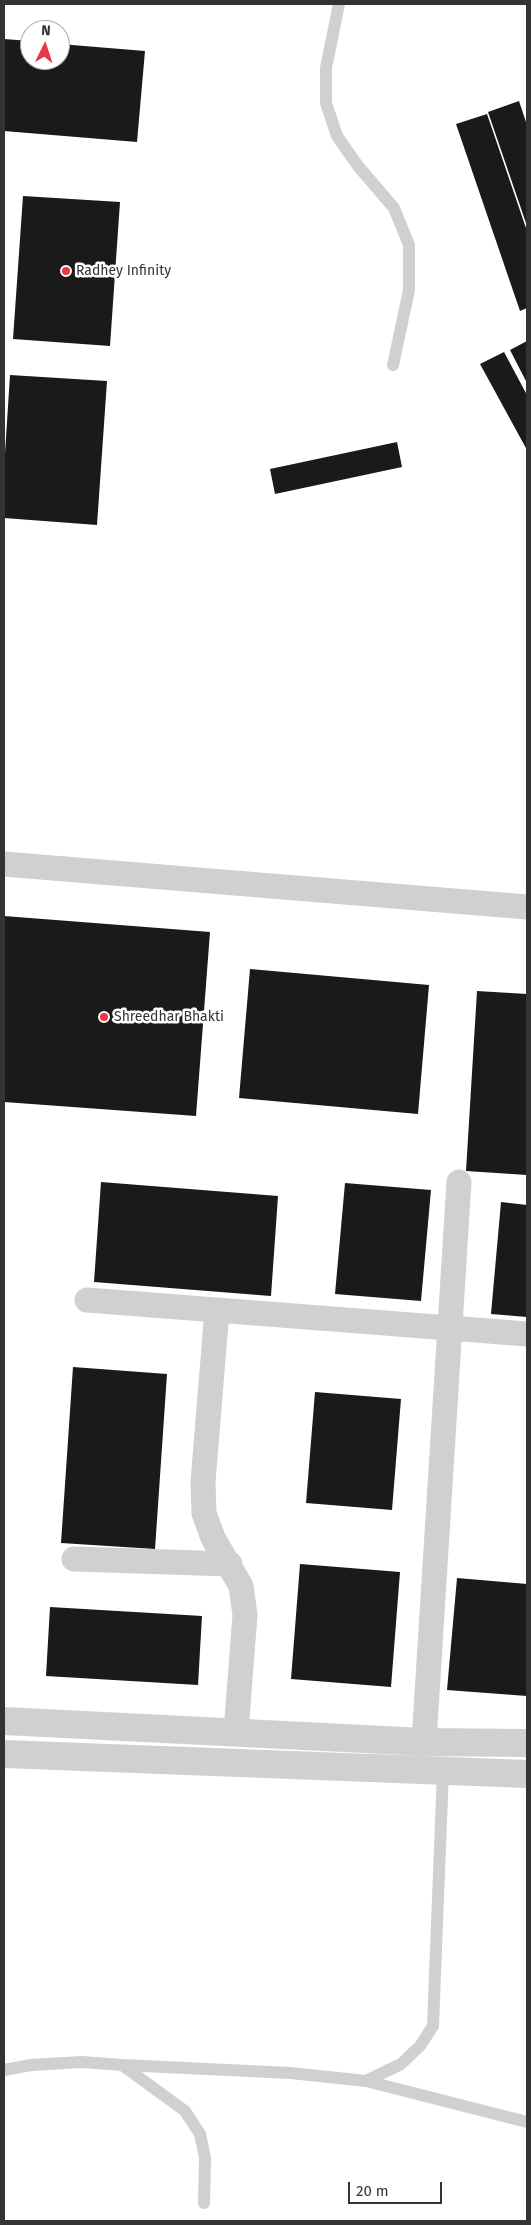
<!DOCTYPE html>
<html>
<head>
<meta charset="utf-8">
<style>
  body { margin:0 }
  #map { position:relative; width:531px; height:2225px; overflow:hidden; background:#fff; font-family:"Fira Sans",sans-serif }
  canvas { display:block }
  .frame { position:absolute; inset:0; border:5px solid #333; pointer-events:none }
  .north { position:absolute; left:20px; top:20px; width:50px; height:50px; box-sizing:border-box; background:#fff; border:1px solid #adadad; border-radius:50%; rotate:4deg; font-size:14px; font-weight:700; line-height:20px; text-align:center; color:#333 }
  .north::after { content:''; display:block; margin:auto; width:18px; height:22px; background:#e63946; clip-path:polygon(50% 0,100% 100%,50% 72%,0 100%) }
  .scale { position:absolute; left:348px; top:2182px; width:94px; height:22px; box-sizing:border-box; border:2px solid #333; border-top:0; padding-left:6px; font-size:15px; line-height:18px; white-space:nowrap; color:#333; -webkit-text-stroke:4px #fff; paint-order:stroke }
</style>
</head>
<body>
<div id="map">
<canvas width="531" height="2225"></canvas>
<div class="frame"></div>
<div class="north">N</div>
<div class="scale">20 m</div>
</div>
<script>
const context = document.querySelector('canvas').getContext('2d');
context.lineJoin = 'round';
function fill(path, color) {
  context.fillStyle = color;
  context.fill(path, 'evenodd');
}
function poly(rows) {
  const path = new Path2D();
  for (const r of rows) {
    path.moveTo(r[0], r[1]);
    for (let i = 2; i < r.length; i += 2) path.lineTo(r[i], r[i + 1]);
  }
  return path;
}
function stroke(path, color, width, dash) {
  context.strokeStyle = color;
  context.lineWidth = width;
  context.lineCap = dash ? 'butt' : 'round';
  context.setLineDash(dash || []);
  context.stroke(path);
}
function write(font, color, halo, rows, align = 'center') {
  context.font = font + ' "Fira Sans",sans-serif';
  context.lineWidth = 5;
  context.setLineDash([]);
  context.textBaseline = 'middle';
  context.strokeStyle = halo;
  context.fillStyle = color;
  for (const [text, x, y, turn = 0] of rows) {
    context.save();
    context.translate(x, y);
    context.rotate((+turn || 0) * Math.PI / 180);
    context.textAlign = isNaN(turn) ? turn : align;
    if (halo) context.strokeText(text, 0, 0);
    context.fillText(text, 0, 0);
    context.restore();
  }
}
const building = poly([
  [4,39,30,41,30,60,60,60,60,44,145,51,137,142,4,131],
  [519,101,527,125,527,226,488,112],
  [487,114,527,231,527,308,520,311,456,124],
  [23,196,120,202,110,346,13,339],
  [527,341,527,383,510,350],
  [504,352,527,395,527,450,480,364],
  [10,375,107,381,97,525,4,518,4,469],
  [397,442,402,467,275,494,270,469],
  [4,916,210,932,196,1116,4,1102],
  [250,969,429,985,418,1114,239,1098],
  [477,991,527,994,527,1175,466,1171],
  [101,1182,278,1196,271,1296,94,1282],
  [345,1183,431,1190,421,1301,335,1294],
  [501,1202,527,1205,527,1317,491,1314],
  [73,1367,167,1374,155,1549,61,1543],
  [315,1392,401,1399,392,1510,306,1503],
  [300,1564,400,1572,391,1687,291,1679],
  [457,1578,527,1584,527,1696,447,1690],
  [50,1607,202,1616,198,1685,46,1676]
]);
const service = poly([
  [339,4,326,68,326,103,337,136,358,166,394,208,409,245,409,290,393,365],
  [122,2065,291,2073,366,2081,527,2122],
  [4,2070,31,2065,82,2062,122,2065,185,2111,200,2134,205,2158,204,2203],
  [366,2081,401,2064,420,2046,433,2026,443,1771]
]);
const minor = poly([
  [4,864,527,907],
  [87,1300,527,1334],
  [217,1310,203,1482,204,1513,213,1538,241,1586,245,1615,236,1731],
  [74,1559,230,1564],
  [424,1742,459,1182]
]);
const tertiary = poly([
  [4,1721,424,1742,527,1743],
  [4,1754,527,1774]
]);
const markers = [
  [66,271,5,"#e63946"],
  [104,1017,5,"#e63946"]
];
const poiNames = [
  ["Radhey Infinity",76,271],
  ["Shreedhar Bhakti",114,1017]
];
fill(building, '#1a1a1a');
stroke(service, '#d0d0d0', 12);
stroke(minor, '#d0d0d0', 25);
stroke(tertiary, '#d0d0d0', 28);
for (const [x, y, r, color] of markers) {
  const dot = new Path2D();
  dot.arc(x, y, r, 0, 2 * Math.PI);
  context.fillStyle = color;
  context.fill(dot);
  stroke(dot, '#fff', 2);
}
write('14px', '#333', '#fff', poiNames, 'left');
</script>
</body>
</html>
